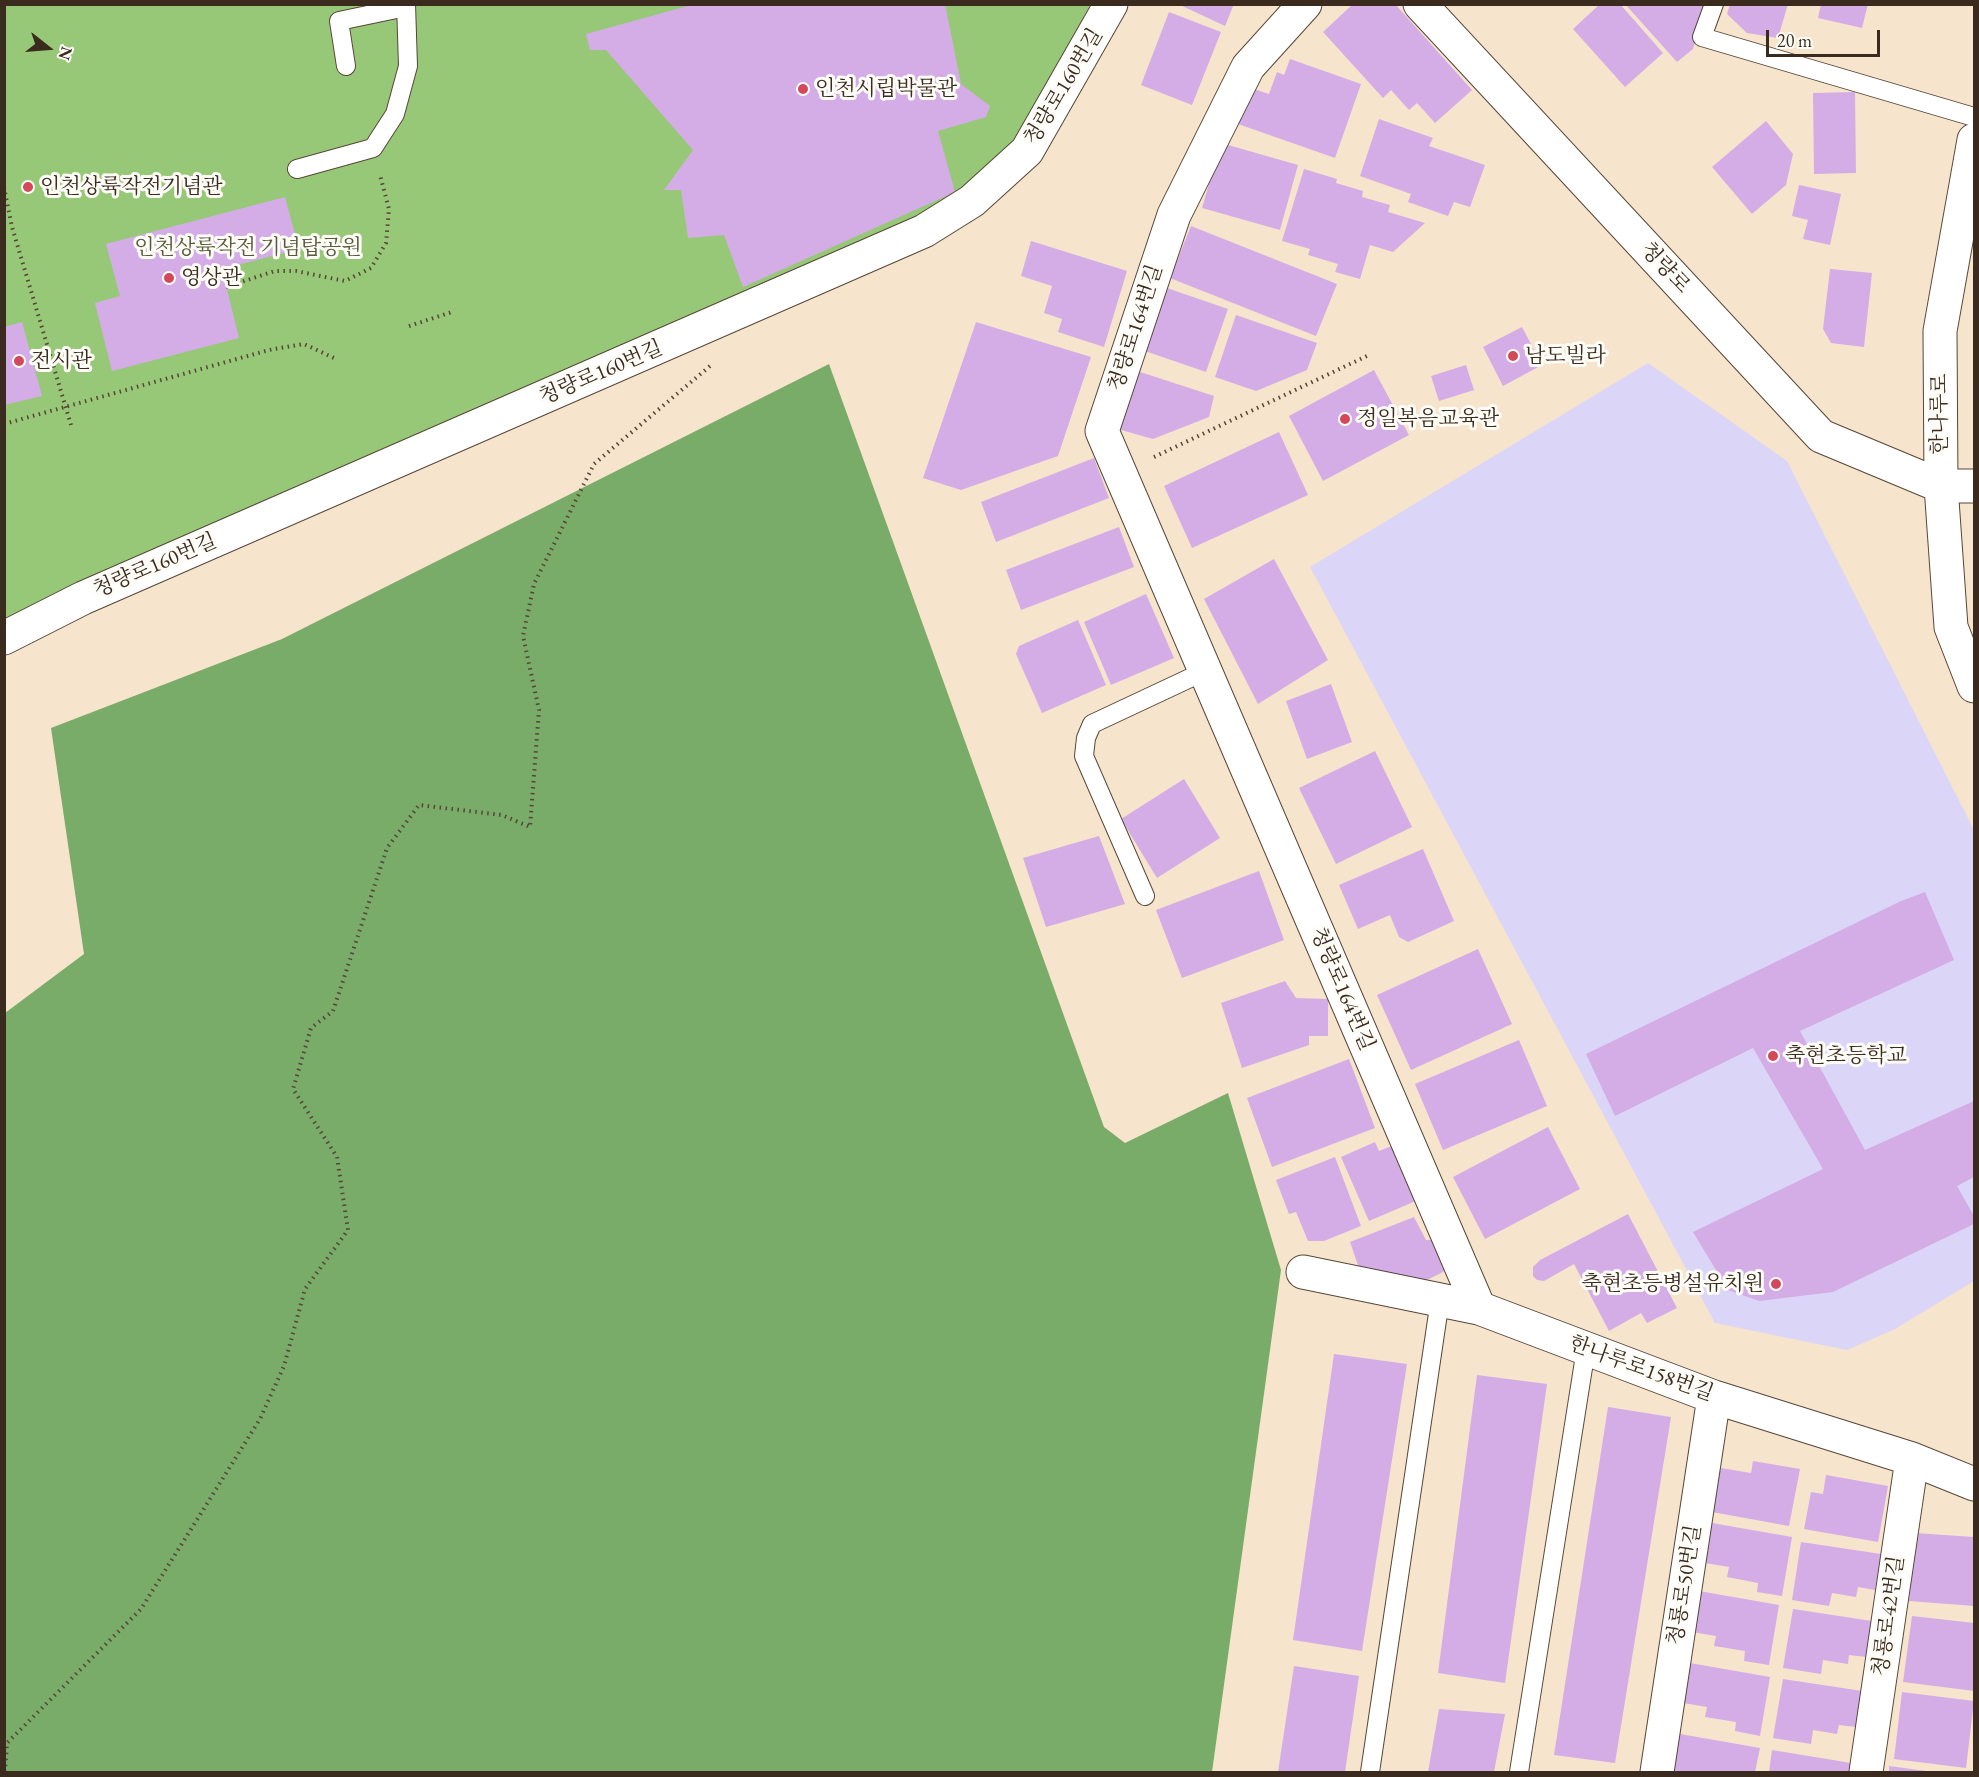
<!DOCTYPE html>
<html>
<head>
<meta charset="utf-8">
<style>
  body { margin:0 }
  #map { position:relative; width:1979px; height:1777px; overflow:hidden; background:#f6e4cc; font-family:"EB Garamond",serif }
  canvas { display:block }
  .frame { position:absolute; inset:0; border:6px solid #3b2a1e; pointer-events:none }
  .north { position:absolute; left:18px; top:18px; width:60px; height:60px; -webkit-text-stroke:4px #fdfcf7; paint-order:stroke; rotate:107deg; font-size:16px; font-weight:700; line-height:24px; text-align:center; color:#3b2a1e }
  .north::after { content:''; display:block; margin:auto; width:21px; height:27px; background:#3b2a1e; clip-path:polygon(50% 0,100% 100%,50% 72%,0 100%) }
  .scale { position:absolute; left:1766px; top:30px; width:114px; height:27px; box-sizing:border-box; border:3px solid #3b2a1e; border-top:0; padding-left:8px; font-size:18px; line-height:21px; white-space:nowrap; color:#3b2a1e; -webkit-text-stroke:4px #fdfcf7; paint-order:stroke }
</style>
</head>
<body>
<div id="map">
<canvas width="1979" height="1777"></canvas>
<div class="frame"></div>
<div class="north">N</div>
<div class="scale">20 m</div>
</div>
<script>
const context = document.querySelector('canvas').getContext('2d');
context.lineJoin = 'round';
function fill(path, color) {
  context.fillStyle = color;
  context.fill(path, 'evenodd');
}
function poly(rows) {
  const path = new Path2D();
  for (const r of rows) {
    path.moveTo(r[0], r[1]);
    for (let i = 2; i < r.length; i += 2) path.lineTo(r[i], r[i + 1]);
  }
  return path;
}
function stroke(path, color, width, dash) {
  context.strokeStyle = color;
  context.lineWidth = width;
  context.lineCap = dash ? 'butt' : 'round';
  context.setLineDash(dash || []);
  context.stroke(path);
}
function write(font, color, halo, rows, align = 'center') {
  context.font = font + ' "EB Garamond","Noto Serif KR",serif';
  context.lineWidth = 6;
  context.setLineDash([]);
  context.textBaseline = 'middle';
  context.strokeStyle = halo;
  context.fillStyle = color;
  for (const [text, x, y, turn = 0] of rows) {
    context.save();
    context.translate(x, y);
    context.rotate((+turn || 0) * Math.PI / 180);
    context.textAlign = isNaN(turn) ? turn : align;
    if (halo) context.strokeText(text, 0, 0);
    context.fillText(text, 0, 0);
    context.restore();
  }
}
const built = poly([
  [1648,363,1787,461,1974,830,1974,1281,1895,1329,1847,1350,1715,1323,1310,567]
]);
const green = poly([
  [5,5,1090,5,1019,142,971,186,929,214,5,631]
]);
const forest = poly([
  [829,364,1104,1127,1125,1143,1228,1093,1281,1270,1212,1772,5,1772,5,1013,84,954,51,728,282,639]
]);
const building = poly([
  [695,4,945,4,961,84,990,106,986,117,938,131,955,192,743,287,724,235,688,238,681,190,664,190,693,150,606,50,590,50,586,34],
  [1178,4,1234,4,1225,26],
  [1353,4,1395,4,1472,90,1435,123,1417,103,1409,110,1391,90,1383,98,1323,32],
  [1600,4,1620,4,1663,53,1625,87,1573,29],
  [1625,4,1707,4,1693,49,1677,62],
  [1730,4,1788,4,1778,38,1747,33,1727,14],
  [1821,4,1868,4,1862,28,1818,18],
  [1169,12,1221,32,1192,105,1141,85],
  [1290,59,1361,84,1335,158,1238,124,1251,88,1269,94,1277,72,1284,75],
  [1855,92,1856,173,1814,174,1813,93],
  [1379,119,1433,138,1429,146,1485,165,1470,207,1454,202,1448,216,1408,202,1411,194,1360,176],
  [1766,121,1793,154,1786,185,1752,214,1712,167],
  [1221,143,1298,165,1280,230,1202,208],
  [1304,169,1337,179,1336,183,1363,191,1362,197,1390,205,1388,212,1425,223,1393,252,1370,245,1360,279,1335,272,1338,264,1308,255,1310,249,1282,241],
  [1799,185,1841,194,1830,245,1803,239,1808,220,1792,216],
  [285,197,299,249,222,269,239,338,112,371,95,303,120,296,106,244],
  [1191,226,1337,284,1316,336,1170,278],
  [1031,241,1127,271,1104,347,1058,332,1062,319,1044,313,1052,286,1021,276],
  [1830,269,1872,273,1864,347,1831,343,1823,329],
  [1167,288,1228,309,1206,372,1145,351],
  [1236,315,1317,343,1307,370,1256,391,1215,377],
  [22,322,42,396,4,405,4,327],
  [976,322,1091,357,1058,456,961,490,923,478],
  [1522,327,1542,365,1503,386,1483,347],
  [1466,365,1474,390,1439,401,1431,376],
  [1134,370,1214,396,1209,417,1153,439,1114,428],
  [1374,370,1409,435,1323,481,1289,416],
  [1279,432,1308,495,1192,548,1164,486],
  [1094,458,1109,498,996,542,981,502],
  [1119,527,1134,567,1021,610,1006,570],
  [1274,559,1328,660,1258,704,1204,599],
  [1146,594,1174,658,1111,685,1084,622],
  [1078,620,1106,685,1042,713,1016,654,1019,646],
  [1331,684,1352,742,1307,759,1286,701],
  [1375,751,1412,827,1336,864,1299,788],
  [1184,779,1220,838,1157,878,1121,819],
  [1099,836,1125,904,1046,927,1023,858],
  [1423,849,1454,921,1408,942,1399,937,1390,915,1358,929,1339,885],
  [1259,871,1284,940,1182,978,1156,910],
  [1925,892,1954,960,1800,1031,1865,1150,1974,1101,1974,1177,1957,1186,1974,1216,1974,1224,1833,1292,1759,1301,1728,1290,1693,1232,1823,1169,1753,1048,1615,1116,1586,1054,1901,901],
  [1478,949,1512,1024,1411,1070,1377,995],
  [1285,981,1296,998,1328,999,1328,1036,1309,1036,1309,1045,1242,1068,1221,1003],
  [1519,1040,1547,1106,1443,1150,1415,1084],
  [1349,1059,1375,1128,1272,1167,1247,1098],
  [1548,1127,1580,1189,1485,1239,1453,1177],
  [1375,1142,1379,1151,1394,1145,1418,1200,1369,1221,1341,1157],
  [1335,1157,1361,1226,1324,1241,1308,1241,1296,1212,1289,1214,1276,1180],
  [1628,1214,1677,1308,1647,1323,1641,1313,1609,1331,1574,1264,1544,1281,1537,1280,1533,1276,1533,1267,1540,1260],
  [1414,1217,1426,1240,1435,1240,1450,1264,1443,1272,1421,1283,1361,1274,1350,1242],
  [1334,1354,1407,1364,1362,1651,1293,1640],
  [1477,1375,1547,1384,1505,1683,1438,1673],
  [1608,1407,1671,1417,1615,1763,1554,1755],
  [1753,1461,1800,1469,1789,1526,1712,1512,1721,1468,1751,1473],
  [1826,1475,1888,1486,1878,1542,1804,1529,1811,1492,1823,1494],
  [1712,1523,1792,1537,1782,1596,1757,1592,1758,1583,1727,1577,1729,1567,1705,1563],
  [1915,1533,1974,1537,1974,1606,1909,1601],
  [1801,1542,1881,1554,1875,1590,1858,1587,1856,1597,1832,1593,1829,1606,1792,1600],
  [1699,1591,1779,1605,1769,1665,1744,1661,1745,1651,1714,1646,1716,1636,1692,1632],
  [1793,1609,1872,1621,1866,1657,1849,1655,1848,1664,1823,1660,1821,1674,1783,1668],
  [1912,1616,1974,1623,1974,1691,1903,1682],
  [1690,1663,1770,1677,1760,1736,1735,1731,1736,1722,1705,1717,1707,1707,1683,1703],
  [1294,1666,1359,1676,1345,1772,1278,1772],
  [1783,1679,1862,1691,1856,1727,1839,1725,1837,1734,1813,1730,1811,1744,1773,1738],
  [1902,1692,1974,1701,1966,1768,1894,1759],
  [1439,1709,1505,1714,1494,1772,1428,1772],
  [1680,1734,1760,1748,1755,1772,1673,1772],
  [1772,1750,1851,1763,1850,1772,1769,1772],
  [1889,1766,1926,1771,1926,1772,1889,1772]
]);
const path = poly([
  [4,187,12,227,71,425],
  [226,287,275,271,296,271,345,281,371,268,386,243,389,209,380,175],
  [409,326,452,312],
  [4,424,269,350,304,344,334,358],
  [1154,457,1369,355],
  [5,1772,7,1743,141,1609,260,1419,284,1366,305,1289,348,1230,337,1157,293,1089,311,1028,333,1011,387,848,419,805,502,815,530,827,539,710,523,636,534,584,594,464,710,366]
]);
const lane = poly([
  [1714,4,1702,37,1974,117],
  [346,66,339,21,406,7],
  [297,169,373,148,395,114,408,66,406,4],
  [1145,896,1084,756,1086,738,1092,724,1205,671],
  [1370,1772,1440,1300],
  [1519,1772,1586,1349]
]);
const street = poly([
  [1305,4,1248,67,1174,215,1102,431,1479,1308],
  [4,638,83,598,924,231,972,201,1027,151,1111,4],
  [1303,1272,1479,1308,1714,1397,1912,1459,1974,1484],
  [1657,1772,1714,1397],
  [1866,1772,1912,1459]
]);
const secondary = poly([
  [1420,4,1821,436,1941,486,1974,486],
  [1974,140,1940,331,1941,486,1951,627,1974,686]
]);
const markers = [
  [803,89,6,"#d1495b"],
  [28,187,6,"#d1495b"],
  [169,278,6,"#d1495b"],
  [1513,356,6,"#d1495b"],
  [19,361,6,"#d1495b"],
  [1345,419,6,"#d1495b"],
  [1773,1056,6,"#d1495b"],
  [1776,1284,6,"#d1495b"]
];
const streetNames = [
  ["청량로160번길",1064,87,-59],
  ["청량로",1665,268,47],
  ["청량로164번길",1136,328,-72],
  ["청량로160번길",601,373,-23],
  ["한나루로",1940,414,-90],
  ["청량로160번길",155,566,-23],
  ["청량로164번길",1342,989,67],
  ["한나루로158번길",1641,1369,20],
  ["청룡로50번길",1685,1585,-81],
  ["청룡로42번길",1889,1616,-82]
];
const poiNames = [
  ["인천시립박물관",815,89],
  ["인천상륙작전기념관",40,187],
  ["영상관",181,278],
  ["남도빌라",1525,356],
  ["전시관",31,361],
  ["정일복음교육관",1357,419],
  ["축현초등학교",1785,1056],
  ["축현초등병설유치원",1764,1284,"right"]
];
const parkNames = [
  ["인천상륙작전 기념탑공원",248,248]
];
fill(built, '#dbd6f7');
fill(green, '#97c877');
fill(forest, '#79ac68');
fill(building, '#d4ade7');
stroke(lane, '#574638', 20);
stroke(street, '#574638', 35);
stroke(secondary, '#574638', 35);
stroke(path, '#574638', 4, [1.5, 4.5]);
stroke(lane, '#fff', 18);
stroke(street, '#fff', 33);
stroke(secondary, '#fff', 33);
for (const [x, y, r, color] of markers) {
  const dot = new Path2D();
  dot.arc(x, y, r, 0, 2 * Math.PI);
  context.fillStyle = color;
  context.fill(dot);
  stroke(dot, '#fdfcf7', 2);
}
write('21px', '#3b2a1e', '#fdfcf7', streetNames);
write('21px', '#3b2a1e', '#fdfcf7', poiNames, 'left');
write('21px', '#575939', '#fdfcf7', parkNames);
</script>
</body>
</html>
